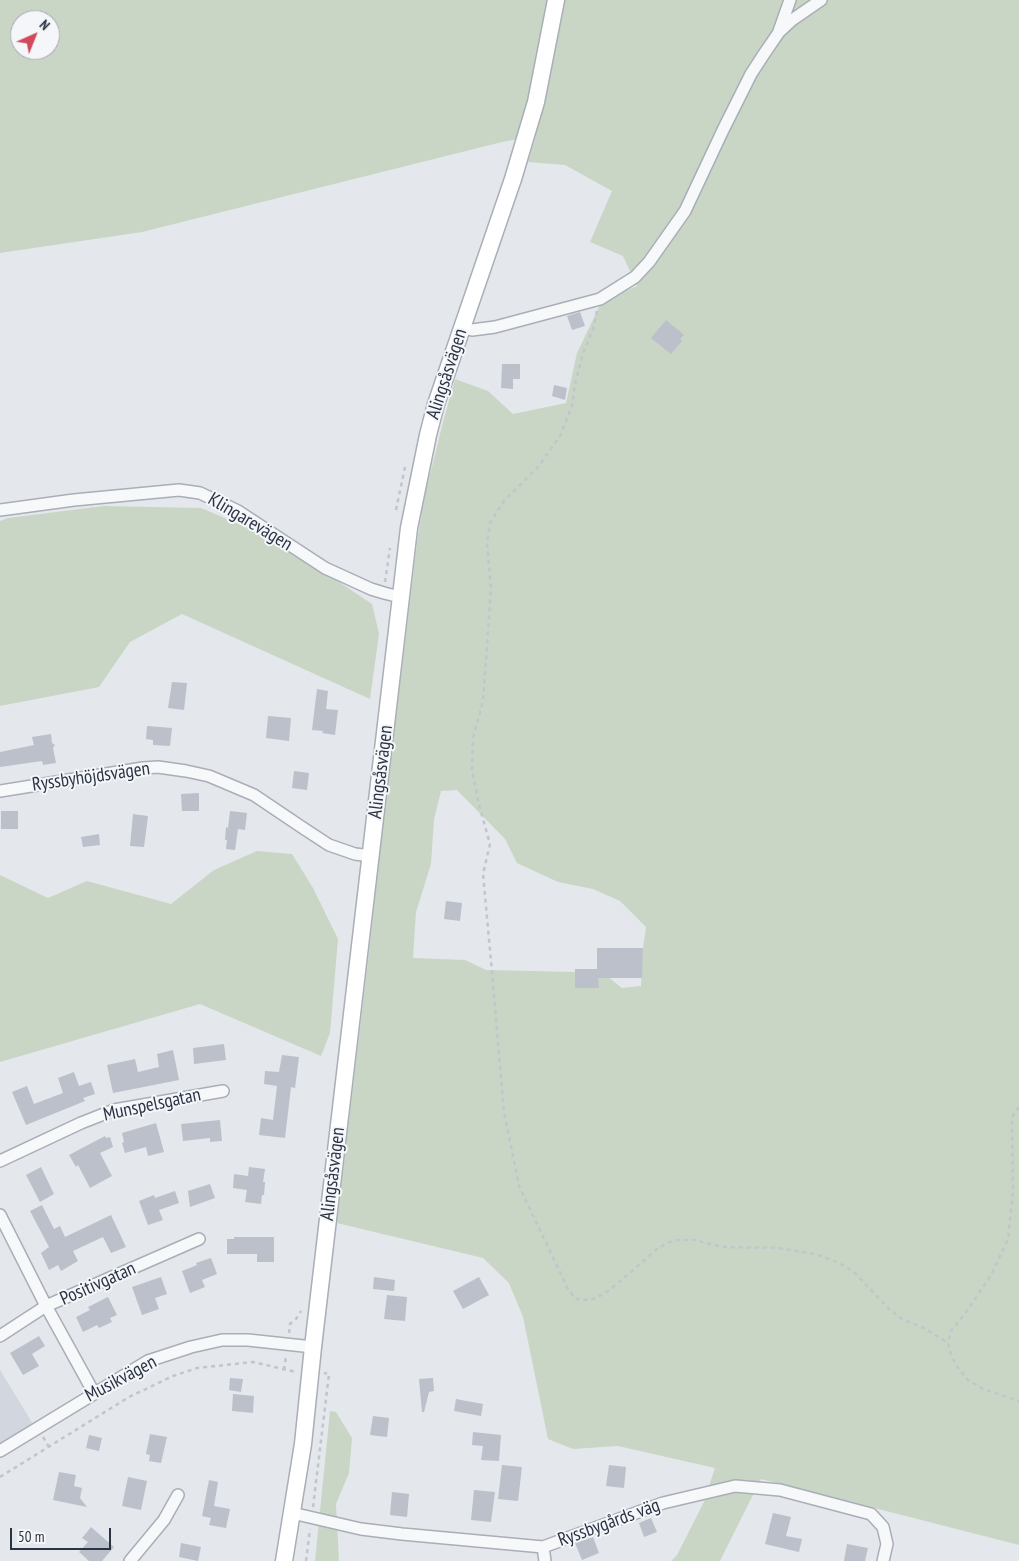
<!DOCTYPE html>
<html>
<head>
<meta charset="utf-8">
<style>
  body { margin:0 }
  #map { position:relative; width:1019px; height:1561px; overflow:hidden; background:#e4e7ec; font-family:"PT Sans Narrow",sans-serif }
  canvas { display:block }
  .north { position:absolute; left:10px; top:10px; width:50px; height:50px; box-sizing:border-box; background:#f4f6f9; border:1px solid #a4a8b1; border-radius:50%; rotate:44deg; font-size:14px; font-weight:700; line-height:20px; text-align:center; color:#2b3445 }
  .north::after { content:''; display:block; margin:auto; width:18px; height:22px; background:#d1495b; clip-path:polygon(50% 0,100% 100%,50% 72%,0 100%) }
  .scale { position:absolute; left:10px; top:1528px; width:101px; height:22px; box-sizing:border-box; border:2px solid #2b3445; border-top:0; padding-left:6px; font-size:15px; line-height:18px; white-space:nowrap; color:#2b3445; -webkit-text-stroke:4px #f4f6f9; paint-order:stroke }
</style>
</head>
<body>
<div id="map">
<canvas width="1019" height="1561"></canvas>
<div class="north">N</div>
<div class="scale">50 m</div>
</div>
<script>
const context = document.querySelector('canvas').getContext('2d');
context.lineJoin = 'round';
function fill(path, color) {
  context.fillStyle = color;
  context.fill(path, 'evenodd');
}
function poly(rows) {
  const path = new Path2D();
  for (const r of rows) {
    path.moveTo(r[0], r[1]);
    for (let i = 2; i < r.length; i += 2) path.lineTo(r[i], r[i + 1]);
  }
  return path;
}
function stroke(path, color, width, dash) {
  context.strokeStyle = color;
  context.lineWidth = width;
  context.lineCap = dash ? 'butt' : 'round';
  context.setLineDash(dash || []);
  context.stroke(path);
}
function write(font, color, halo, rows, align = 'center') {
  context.font = font + ' "PT Sans Narrow",sans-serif';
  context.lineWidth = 4;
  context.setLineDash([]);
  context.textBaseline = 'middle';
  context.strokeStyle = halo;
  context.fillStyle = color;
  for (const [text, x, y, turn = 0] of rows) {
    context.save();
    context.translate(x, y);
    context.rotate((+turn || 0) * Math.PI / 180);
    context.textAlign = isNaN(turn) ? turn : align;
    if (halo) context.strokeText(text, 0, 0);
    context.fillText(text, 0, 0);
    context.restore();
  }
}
const built = poly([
  [0,1370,33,1424,0,1445]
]);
const green = poly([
  [0,0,1019,0,1019,1545,761,1479,720,1561,671,1561,677,1555,704,1502,715,1468,618,1446,573,1449,548,1439,523,1317,509,1283,483,1258,337,1223,372,927,379,857,418,535,425,495,443,422,455,379,488,391,513,414,566,403,577,353,602,301,637,286,623,256,590,242,612,191,565,165,528,162,536,136,502,142,142,232,0,253],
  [20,20,50,20,50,50,20,50],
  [457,790,505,839,517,863,558,882,593,889,620,901,646,927,643,948,641,986,622,988,598,969,598,988,575,988,575,972,486,970,465,960,413,958,416,912,431,864,434,819,441,791],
  [104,506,201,508,248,528,321,570,372,604,379,634,370,699,182,614,130,642,99,687,0,706,0,521,8,518],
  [257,851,292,854,313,888,338,939,330,1033,321,1056,200,1004,0,1062,0,875,48,898,87,881,171,904,214,870],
  [330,1411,336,1412,352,1438,349,1473,336,1504,339,1561,315,1561]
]);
const building = poly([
  [580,312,585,326,572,330,567,316],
  [666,320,684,335,680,339,682,341,671,354,651,338],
  [502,364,520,364,520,379,513,379,513,389,501,388],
  [554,385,567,388,565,400,552,396],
  [172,682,187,683,184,710,168,708],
  [317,689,328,691,326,709,338,710,335,735,322,733,323,731,312,730],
  [268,716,291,718,289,741,266,738],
  [147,726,172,728,170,746,153,745,153,740,146,739],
  [51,734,52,743,55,745,53,748,56,763,43,765,42,761,0,767,0,752,34,745,32,737],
  [294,771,309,773,307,790,292,788],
  [199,793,199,811,182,811,181,794],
  [1,811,18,811,18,829,1,829],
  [230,811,247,813,245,830,238,829,235,850,226,849,227,840,225,840,226,827,228,828],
  [133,814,148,816,144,847,130,846],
  [99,834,100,845,83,847,81,837],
  [446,901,462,903,460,921,444,919],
  [597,948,643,948,642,978,598,978,599,988,575,988,575,969,597,969],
  [224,1044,226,1060,194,1064,193,1048],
  [173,1050,179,1080,113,1093,107,1065,135,1059,138,1072,159,1067,157,1054],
  [282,1055,299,1057,295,1088,291,1087,285,1138,259,1135,261,1118,273,1120,277,1086,264,1084,265,1071,279,1072],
  [74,1072,79,1086,91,1082,95,1094,83,1098,85,1101,26,1125,12,1092,27,1086,34,1104,63,1093,58,1078],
  [220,1120,222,1141,210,1142,210,1138,183,1141,181,1124],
  [156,1123,164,1152,148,1156,146,1147,125,1153,122,1143,124,1142,122,1133],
  [105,1136,106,1138,110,1137,113,1147,100,1153,112,1176,90,1188,78,1165,76,1167,69,1155],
  [41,1167,54,1194,40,1202,26,1175],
  [249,1167,265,1169,263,1182,265,1182,264,1195,262,1195,261,1204,245,1202,247,1190,233,1188,234,1174,248,1176],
  [210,1184,215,1198,190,1207,188,1191],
  [175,1191,179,1203,159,1210,163,1220,148,1225,139,1201,154,1195,155,1198],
  [42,1205,54,1229,60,1226,65,1237,111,1215,126,1247,111,1253,103,1237,73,1251,78,1261,61,1271,58,1265,49,1270,41,1253,49,1247,30,1211],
  [234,1237,274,1237,274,1262,257,1262,257,1254,227,1254,227,1239,234,1239],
  [211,1258,217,1274,202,1280,205,1287,190,1293,182,1271,197,1265,196,1263],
  [161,1277,167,1294,155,1298,159,1309,142,1315,132,1287],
  [374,1277,395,1280,394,1291,373,1289],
  [479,1277,489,1295,463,1309,453,1291],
  [387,1295,407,1297,405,1321,384,1319],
  [108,1297,117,1315,110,1318,112,1322,99,1328,97,1325,83,1332,76,1317,90,1310,88,1307],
  [39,1336,45,1346,32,1354,39,1366,23,1375,10,1353],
  [230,1378,243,1379,241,1392,229,1390],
  [433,1378,434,1391,429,1392,424,1412,422,1412,419,1379],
  [233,1394,254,1396,253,1413,232,1411],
  [456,1399,483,1404,481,1416,454,1411],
  [373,1416,389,1418,387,1437,370,1435],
  [473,1432,501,1435,499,1461,481,1460,483,1446,472,1445],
  [150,1434,167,1437,161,1463,149,1461,150,1455,146,1454],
  [89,1435,102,1438,99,1451,86,1448],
  [502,1465,522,1467,518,1501,498,1499],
  [609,1465,626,1467,624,1488,606,1486],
  [59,1472,76,1475,74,1486,82,1488,80,1498,87,1507,53,1500],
  [128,1477,147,1481,141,1510,122,1506],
  [209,1480,218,1482,214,1506,230,1509,226,1528,209,1525,211,1518,202,1516],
  [474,1490,495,1492,491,1522,471,1520],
  [392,1492,409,1494,407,1517,390,1515],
  [773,1513,791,1517,786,1536,802,1539,799,1552,765,1544],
  [651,1518,657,1532,644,1537,639,1523],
  [91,1527,114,1547,102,1561,89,1561,79,1552,88,1542,82,1538],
  [593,1537,599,1553,582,1560,575,1543],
  [181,1543,201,1547,198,1561,179,1557],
  [847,1544,868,1548,865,1561,844,1561]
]);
const path = poly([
  [597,311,593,329,583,354,575,384,572,406,560,436,539,466,504,501,490,523,487,543,491,589,483,701,473,738,472,770,479,805,490,844,483,874,491,961,504,1112,519,1186,568,1289,576,1299,590,1300,604,1294,617,1284,657,1249,667,1243,677,1240,695,1240,722,1247,778,1248,815,1254,837,1262,854,1272,891,1311,902,1319,926,1329,948,1343],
  [396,510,405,467],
  [385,582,390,548],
  [1019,1107,1012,1117,1013,1192,1008,1239,991,1275,967,1311,951,1331,948,1343,951,1355,958,1368,968,1380,983,1389,1019,1401],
  [289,1333,290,1324,296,1319,301,1311],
  [284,1370,286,1356],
  [43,1437,49,1447],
  [0,1477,129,1397,173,1376,197,1368,253,1362,296,1372],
  [313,1507,329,1374,324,1373],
  [306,1561,310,1529]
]);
const street = poly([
  [779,31,790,0],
  [463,328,472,330,495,327,600,299,635,277,649,262,685,211,723,130,751,74,764,54,779,32,792,20,821,0],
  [0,510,74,500,179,490,200,493,238,511,325,568,371,589,384,593,400,597],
  [0,791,143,768,158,767,186,771,209,776,254,795,303,828,329,845,355,854,371,856],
  [0,1161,81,1123,114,1110,223,1091],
  [0,1215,46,1306,94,1393],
  [0,1336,46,1306,199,1239],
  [0,1451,148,1361,191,1347,222,1340,248,1340,313,1347],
  [292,1513,361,1529,402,1534,543,1547,663,1503,735,1486,780,1490,871,1514,883,1527,887,1544,883,1561],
  [543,1547,545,1561],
  [130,1561,164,1520,178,1495]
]);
const secondary = poly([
  [284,1561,303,1444,313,1347,409,528,428,435,436,404,513,179,536,102,556,0]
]);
const streetNames = [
  ["Alingsåsvägen",447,374,-72],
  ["Klingarevägen",250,522,31],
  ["Alingsåsvägen",381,772,-83],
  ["Ryssbyhöjdsvägen",91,777,-8],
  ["Munspelsgatan",152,1105,-12],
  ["Alingsåsvägen",333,1174,-83],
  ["Positivgatan",98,1284,-24],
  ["Musikvägen",121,1379,-28],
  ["Ryssbygårds väg",609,1523,-20]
];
fill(built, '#d2d6de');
fill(green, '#c9d6c5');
fill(building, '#bbc0ca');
stroke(street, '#a9aeb7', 14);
stroke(secondary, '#a9aeb7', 19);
stroke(path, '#c2c5cb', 2.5, [4, 4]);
stroke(street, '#f7f8fa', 11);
stroke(secondary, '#fff', 16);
write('19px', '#2b3445', '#f4f6f9', streetNames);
</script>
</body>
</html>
